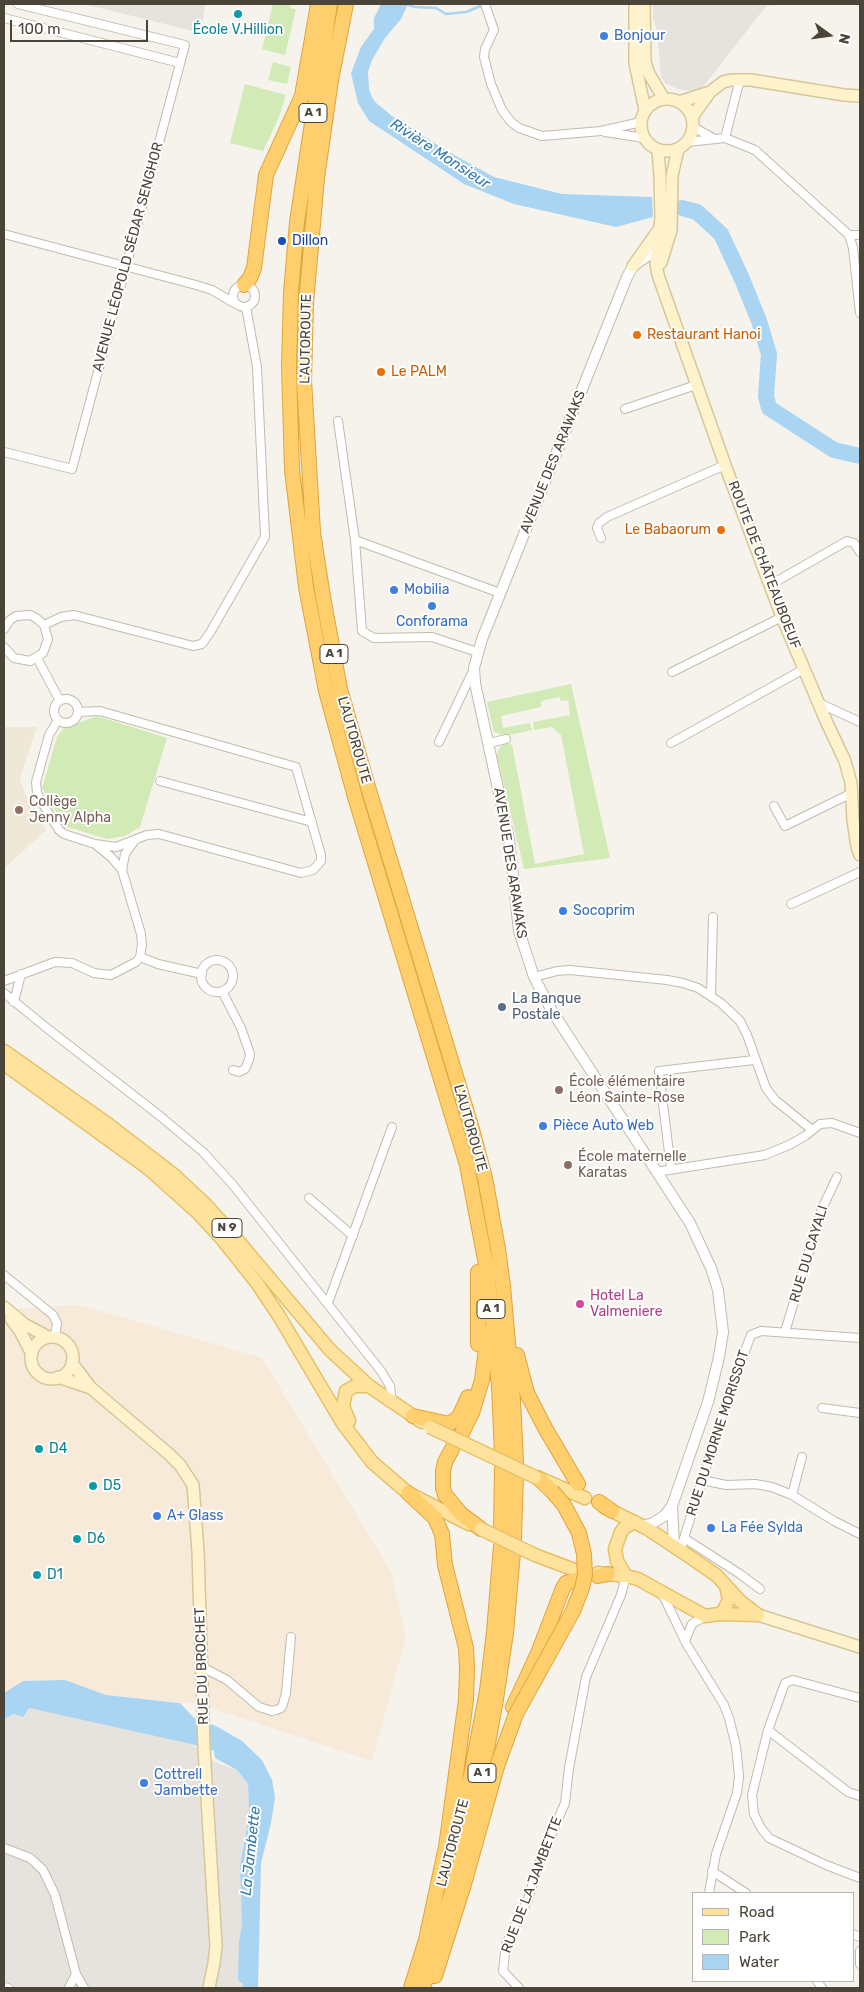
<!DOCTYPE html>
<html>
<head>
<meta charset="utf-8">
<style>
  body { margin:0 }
  #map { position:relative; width:864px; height:1992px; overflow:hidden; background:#f6f3ec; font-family:Rubik,sans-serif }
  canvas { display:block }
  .frame { position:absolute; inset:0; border:5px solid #4b4439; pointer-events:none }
  .legend { position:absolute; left:692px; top:1892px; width:162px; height:90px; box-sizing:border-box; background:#fff; border:1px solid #b7b4b0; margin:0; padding:6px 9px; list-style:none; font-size:15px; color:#4b4439 }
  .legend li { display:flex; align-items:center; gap:10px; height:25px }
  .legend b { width:25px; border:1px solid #b7b4b0 }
  .north { position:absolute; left:804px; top:10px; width:50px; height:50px; -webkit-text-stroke:4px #fff; paint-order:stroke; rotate:104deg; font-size:14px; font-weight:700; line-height:20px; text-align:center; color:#4b4439 }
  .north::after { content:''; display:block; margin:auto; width:18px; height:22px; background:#4b4439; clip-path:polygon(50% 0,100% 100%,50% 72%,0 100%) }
  .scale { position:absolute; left:10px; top:20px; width:138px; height:22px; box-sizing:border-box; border:2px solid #4b4439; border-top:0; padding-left:6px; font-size:15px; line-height:18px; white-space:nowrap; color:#4b4439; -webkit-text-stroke:4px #fff; paint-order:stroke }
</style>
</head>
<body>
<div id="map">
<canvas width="864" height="1992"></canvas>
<div class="frame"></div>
<ul class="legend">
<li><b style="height:6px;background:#ffe39c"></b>Road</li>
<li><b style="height:14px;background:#d2eab5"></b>Park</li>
<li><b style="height:14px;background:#a9d4f2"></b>Water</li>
</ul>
<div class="north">N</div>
<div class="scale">100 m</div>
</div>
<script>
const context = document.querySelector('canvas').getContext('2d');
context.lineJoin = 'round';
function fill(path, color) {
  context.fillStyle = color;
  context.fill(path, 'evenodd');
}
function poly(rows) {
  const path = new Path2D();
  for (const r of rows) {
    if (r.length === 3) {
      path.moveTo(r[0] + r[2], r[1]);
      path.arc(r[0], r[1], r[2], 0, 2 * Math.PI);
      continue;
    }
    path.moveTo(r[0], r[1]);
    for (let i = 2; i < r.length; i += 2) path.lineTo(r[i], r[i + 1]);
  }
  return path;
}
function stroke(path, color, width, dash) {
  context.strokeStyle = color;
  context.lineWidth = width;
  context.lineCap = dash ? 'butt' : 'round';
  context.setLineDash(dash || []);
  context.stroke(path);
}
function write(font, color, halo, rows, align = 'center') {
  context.font = font + ' Rubik,sans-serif';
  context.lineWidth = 4;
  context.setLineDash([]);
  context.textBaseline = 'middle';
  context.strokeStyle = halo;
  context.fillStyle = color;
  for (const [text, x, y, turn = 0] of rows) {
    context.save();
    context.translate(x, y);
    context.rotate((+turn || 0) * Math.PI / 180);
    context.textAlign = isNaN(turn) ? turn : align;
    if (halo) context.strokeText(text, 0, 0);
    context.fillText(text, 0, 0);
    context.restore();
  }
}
const commercial = poly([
  [80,1305,262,1358,391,1572,406,1637,372,1761,198,1704,106,1695,65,1680,23,1681,4,1693,4,1310]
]);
const industrial = poly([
  [84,4,205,4,201,33],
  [653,4,770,4,763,10,703,87,691,91,678,89,666,84,661,77,657,30,653,18],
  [29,1708,191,1744,217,1763,237,1770,248,1784,249,1815,240,1866,242,1925,239,1941,243,1988,4,1988,4,1719]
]);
const education = poly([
  [4,727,37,727,20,779,24,791,46,830,4,869]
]);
const green = poly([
  [273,4,291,4,290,8,296,9,285,55,262,49],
  [273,62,291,67,287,84,268,80],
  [245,84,286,95,279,117,263,151,230,143],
  [571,684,610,858,524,869,497,756,498,751,501,746,506,742,512,745,535,864,584,854,561,735,552,727,534,730,533,722,570,715,568,700,561,701,559,697,541,701,541,707,501,716,503,728,530,723,532,730,505,736,494,732,487,702],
  [97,716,167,738,140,827,125,836,107,839,64,826,42,788,57,737,63,729]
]);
const water = poly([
  [381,4,408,4,401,19,385,38,372,60,368,72,369,89,372,97,375,102,392,116,447,151,494,177,562,194,652,197,653,217,616,227,514,204,464,184,369,121,358,103,351,73,361,47,374,29,374,18],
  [65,1680,106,1695,180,1703,195,1719,216,1726,242,1741,262,1760,272,1780,275,1797,271,1823,261,1863,258,1988,243,1988,243,1984,238,1980,239,1941,242,1925,240,1866,249,1815,248,1784,237,1770,215,1758,214,1751,191,1744,29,1708,23,1717,14,1714,4,1719,4,1693,23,1681]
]);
const stream = poly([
  [405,4,415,7,436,8,446,14,466,12,483,5]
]);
const river = poly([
  [682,208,697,212,721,234,742,279,759,321,769,354,766,396,769,408,834,450,860,456]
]);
const minor = poly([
  [485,4,494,30,485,49,484,57,491,84,502,110,511,122,519,128,542,136,601,131,641,122],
  [4,18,180,63],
  [693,127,713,138],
  [605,132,644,138],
  [725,138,740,79],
  [687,142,725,138,755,150,849,235,853,248,860,313],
  [4,234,196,285,212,290,234,303],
  [849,235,860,235],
  [244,296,11],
  [625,409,696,385],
  [338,421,355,540,362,631,374,638,432,637,477,652],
  [4,452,72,469,185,45,18,4],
  [601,538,597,528,599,523,607,517,725,465],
  [355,540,500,593],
  [770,585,847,541,854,543,860,552],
  [44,625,61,617,74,615,193,646,202,644,211,631,265,537,257,367,246,307],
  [4,629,10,620,16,616,30,615,36,618,44,625,48,639,43,653,30,661,14,658,4,647],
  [37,658,60,701],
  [672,672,782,617],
  [66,711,12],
  [819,703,860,722],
  [58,720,49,735,36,782,37,793,41,801,59,830,64,834,95,844,116,847,147,835,159,834,301,873,313,870,321,861,321,855,296,767,100,711,78,712],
  [439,742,474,669],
  [489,743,506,739],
  [671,743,804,669],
  [160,781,312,822],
  [774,806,785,826,852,793],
  [122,870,125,854,135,840],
  [791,904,860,872],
  [140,957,158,964,202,974],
  [217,976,16],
  [534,977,557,971,570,970,667,980,683,983,698,988,721,1003,740,1021,747,1035,766,1088,775,1100,811,1129],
  [4,981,55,962,72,963,94,973,111,975,136,962,140,957,142,945,141,934,122,870,111,857,95,844],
  [222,991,241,1028,250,1054,249,1060,245,1069,239,1072,233,1070],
  [4,993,48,1029,160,1116,203,1152,233,1185,381,1371,390,1386,392,1403],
  [711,996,713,917],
  [14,1002,21,974],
  [671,1169,659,1071,754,1060],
  [656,1172,765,1155,789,1145,805,1136,820,1124,832,1123,860,1133],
  [309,1198,353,1236],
  [4,1275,53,1315,57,1323,55,1337],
  [328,1303,392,1127],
  [785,1332,821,1211,837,1177],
  [822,1408,860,1413],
  [702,1480,726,1485,755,1484,772,1487,792,1495,834,1521,860,1534],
  [792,1495,802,1457],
  [684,1538,740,1574,760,1589],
  [680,1551,729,1394,751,1335,761,1331,860,1338],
  [662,1593,687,1645,724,1705,729,1718,736,1746,739,1776,737,1793,716,1854,709,1893],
  [685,1641,692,1624,705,1616],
  [202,1667,227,1680,259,1707,272,1711,276,1710,281,1708,283,1704,286,1693,291,1637],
  [860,1698,793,1680,785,1683,768,1730,752,1795,754,1814,761,1828,769,1838,826,1865,860,1878],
  [768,1730,848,1792,860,1796],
  [4,1848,30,1858,43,1870,55,1895,76,1974,84,1988],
  [712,1871,746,1893],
  [853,1934,860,1937],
  [860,1951,860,1964],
  [817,1981,822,1988],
  [4,1987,8,1988],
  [69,1988,76,1974],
  [519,1988,503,1971,506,1944,528,1899,538,1866,565,1803,569,1768,586,1677,621,1595,626,1576]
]);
const tertiary = poly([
  [662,246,633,266,627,277,482,639,474,668,475,683,509,839,519,931,534,977,552,1011,690,1223,711,1268,718,1290,723,1332,719,1357,708,1402,672,1506,674,1546],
  [642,1526,653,1523,664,1516,672,1506]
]);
const secondary = poly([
  [635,4,635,63,645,110],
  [644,4,645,61,648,72,664,99],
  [667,125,26],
  [679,102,710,92],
  [692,117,710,92,723,82,731,80,751,80,844,95,860,96],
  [658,150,660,176,661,217,656,263,658,275,725,465,782,617,827,723,845,761,851,783,853,820,857,847,860,855],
  [661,263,671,230,672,176,678,149],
  [633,266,660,228],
  [4,1307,24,1324,48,1337],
  [11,1319,20,1331,32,1354],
  [52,1358,21],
  [72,1363,91,1388,170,1455,180,1465,193,1485,198,1551,204,1748,216,1946,214,1963,209,1988],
  [58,1377,91,1388],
  [758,1615,860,1647]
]);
const primary = poly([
  [4,1051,109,1125,174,1175,206,1205,234,1236,330,1350,369,1386,422,1422],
  [4,1064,149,1169,198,1213,222,1239,257,1283,279,1316,343,1424,372,1462,408,1493,469,1524],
  [349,1421,343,1406,346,1391,355,1386,369,1386],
  [541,1479,585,1498],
  [604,1507,648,1529,690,1557,716,1575,741,1602,758,1615],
  [535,1555,580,1572],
  [598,1573,626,1576,638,1579,705,1616,719,1614,724,1610,729,1599,726,1586],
  [626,1576,617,1561,615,1549,621,1532,625,1527,635,1522],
  [719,1614,758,1615]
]);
const motorway = poly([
  [330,4,297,222,291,293,289,367,292,470,306,587,326,691,355,797,467,1165,487,1270,499,1386,502,1455],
  [346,4,331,80,317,178,306,303,304,380,313,532,323,597,340,689,368,787,472,1129,485,1178,498,1249,503,1286,513,1400,516,1462],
  [244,285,250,278,254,268,266,175,302,96,318,4],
  [478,1344,478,1272],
  [517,1355,527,1393,545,1428,578,1484],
  [413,1416,449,1424,459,1417,468,1397],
  [462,1433,472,1413,482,1380,486,1349,485,1333],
  [452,1449,445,1462,443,1471,443,1488,445,1495,461,1514,481,1529],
  [538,1478,552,1491],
  [408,1493,435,1518,442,1534,445,1565,466,1648,467,1667,466,1700,446,1847,427,1935],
  [599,1502,612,1511],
  [501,1531,502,1469],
  [514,1538,516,1474],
  [598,1576,608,1574],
  [513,1707,538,1653,563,1588,566,1583,579,1579],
  [454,1846,471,1775,487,1691,494,1632,501,1546],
  [435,1976,464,1884,499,1759],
  [411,1988,430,1927],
  [423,1988,465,1848,484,1766,496,1699,506,1633,513,1552]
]);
const primaryBridge = poly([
  [430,1427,535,1477],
  [481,1529,535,1555]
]);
const motorwayBridge = poly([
  [496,1769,516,1714,573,1611,582,1588,585,1575,584,1554,579,1533,564,1505,552,1491]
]);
const markers = [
  [238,14,5,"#0f9aa8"],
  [604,36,5,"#3f7fe0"],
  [282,241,5,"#1a4fb4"],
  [637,335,5,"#e8710a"],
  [381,372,5,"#e8710a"],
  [721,530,5,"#e8710a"],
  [394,590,5,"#3f7fe0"],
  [432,606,5,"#3f7fe0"],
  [19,810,5,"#8d6e63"],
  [563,911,5,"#3f7fe0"],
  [502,1007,5,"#5c6f8a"],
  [559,1090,5,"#8d6e63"],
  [543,1126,5,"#3f7fe0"],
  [568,1165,5,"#8d6e63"],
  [580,1304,5,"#d1479c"],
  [39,1449,5,"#0f9aa8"],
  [93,1486,5,"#0f9aa8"],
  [157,1516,5,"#3f7fe0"],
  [711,1528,5,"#3f7fe0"],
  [77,1539,5,"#0f9aa8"],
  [37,1575,5,"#0f9aa8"],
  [144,1783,5,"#3f7fe0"]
];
const shields = [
  [313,113,28],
  [334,654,28],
  [227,1228,30],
  [491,1309,28],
  [482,1773,28]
];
const shieldNames = [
  ["A 1",313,113],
  ["A 1",334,654],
  ["N 9",227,1228],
  ["A 1",491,1309],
  ["A 1",482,1773]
];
const cultureNames = [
  ["École V.Hillion",238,30,"center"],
  ["D4",49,1449],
  ["D5",103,1486],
  ["D6",87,1539],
  ["D1",47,1575]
];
const shopNames = [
  ["Bonjour",614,36],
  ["Mobilia",404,590],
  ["Conforama",432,622,"center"],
  ["Socoprim",573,911],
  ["Pièce Auto Web",553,1126],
  ["A+ Glass",167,1516],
  ["La Fée Sylda",721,1528],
  ["Cottrell",154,1775],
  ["Jambette",154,1791]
];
const transitNames = [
  ["Dillon",292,241]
];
const streetNames = [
  ["AVENUE LÉOPOLD SÉDAR SENGHOR",128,257,-75],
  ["L'AUTOROUTE",306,339,-89],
  ["AVENUE DES ARAWAKS",553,462,-68],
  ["ROUTE DE CHÂTEAUBOEUF",764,565,69],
  ["L'AUTOROUTE",354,740,74],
  ["AVENUE DES ARAWAKS",510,863,81],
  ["L'AUTOROUTE",470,1128,74],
  ["RUE DU CAYALI",809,1254,-73],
  ["RUE DU MORNE MORISSOT",718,1433,-72],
  ["RUE DU BROCHET",202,1666,-92],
  ["L'AUTOROUTE",453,1843,-75],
  ["RUE DE LA JAMBETTE",532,1885,-69]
];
const foodNames = [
  ["Restaurant Hanoi",647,335],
  ["Le PALM",391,372],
  ["Le Babaorum",711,530,"right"]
];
const educationNames = [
  ["Collège",29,802],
  ["Jenny Alpha",29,818],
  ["École élémentaire",569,1082],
  ["Léon Sainte-Rose",569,1098],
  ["École maternelle",578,1157],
  ["Karatas",578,1173]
];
const serviceNames = [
  ["La Banque",512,999],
  ["Postale",512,1015]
];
const hotelNames = [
  ["Hotel La",590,1296],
  ["Valmeniere",590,1312]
];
const waterNames = [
  ["Rivière Monsieur",440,154,33],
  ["La Jambette",251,1851,-84]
];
fill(commercial, '#f7ead8');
fill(industrial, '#e6e2dd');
fill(education, '#efe8d6');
fill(green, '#d2eab5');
fill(water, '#a9d4f2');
stroke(stream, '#a9d4f2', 2.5);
stroke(river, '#a9d4f2', 16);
stroke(minor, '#c2bbae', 10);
stroke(tertiary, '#c2bbae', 12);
stroke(secondary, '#d6c79b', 14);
stroke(primary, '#e6c16a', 15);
stroke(motorway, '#e0a43c', 16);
stroke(minor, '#fff', 8);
stroke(tertiary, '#fff', 10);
stroke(secondary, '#fff3cd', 11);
stroke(primary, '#ffe39c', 12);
stroke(motorway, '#ffcf6e', 14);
stroke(primaryBridge, '#e6c16a', 15, []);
stroke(motorwayBridge, '#e0a43c', 16, []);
stroke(primaryBridge, '#ffe39c', 12);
stroke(motorwayBridge, '#ffcf6e', 14);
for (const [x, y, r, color] of markers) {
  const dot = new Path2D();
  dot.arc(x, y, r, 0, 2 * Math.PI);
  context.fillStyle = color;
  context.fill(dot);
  stroke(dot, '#fff', 2);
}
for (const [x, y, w] of shields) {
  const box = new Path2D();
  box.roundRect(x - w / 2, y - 9.5, w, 19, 4);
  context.fillStyle = '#fff';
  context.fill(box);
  stroke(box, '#4b4439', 1);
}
write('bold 12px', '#4b4439', null, shieldNames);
write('14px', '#0d838f', '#fff', cultureNames, 'left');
write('14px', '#366cbe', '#fff', shopNames, 'left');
write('14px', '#164399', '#fff', transitNames, 'left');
write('14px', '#4b4439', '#fff', streetNames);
write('14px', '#c56008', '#fff', foodNames, 'left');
write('14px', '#785e54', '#fff', educationNames, 'left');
write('14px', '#4e5e75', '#fff', serviceNames, 'left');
write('14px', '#b23c85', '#fff', hotelNames, 'left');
write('italic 15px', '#2e7ab2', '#fff', waterNames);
</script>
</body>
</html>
